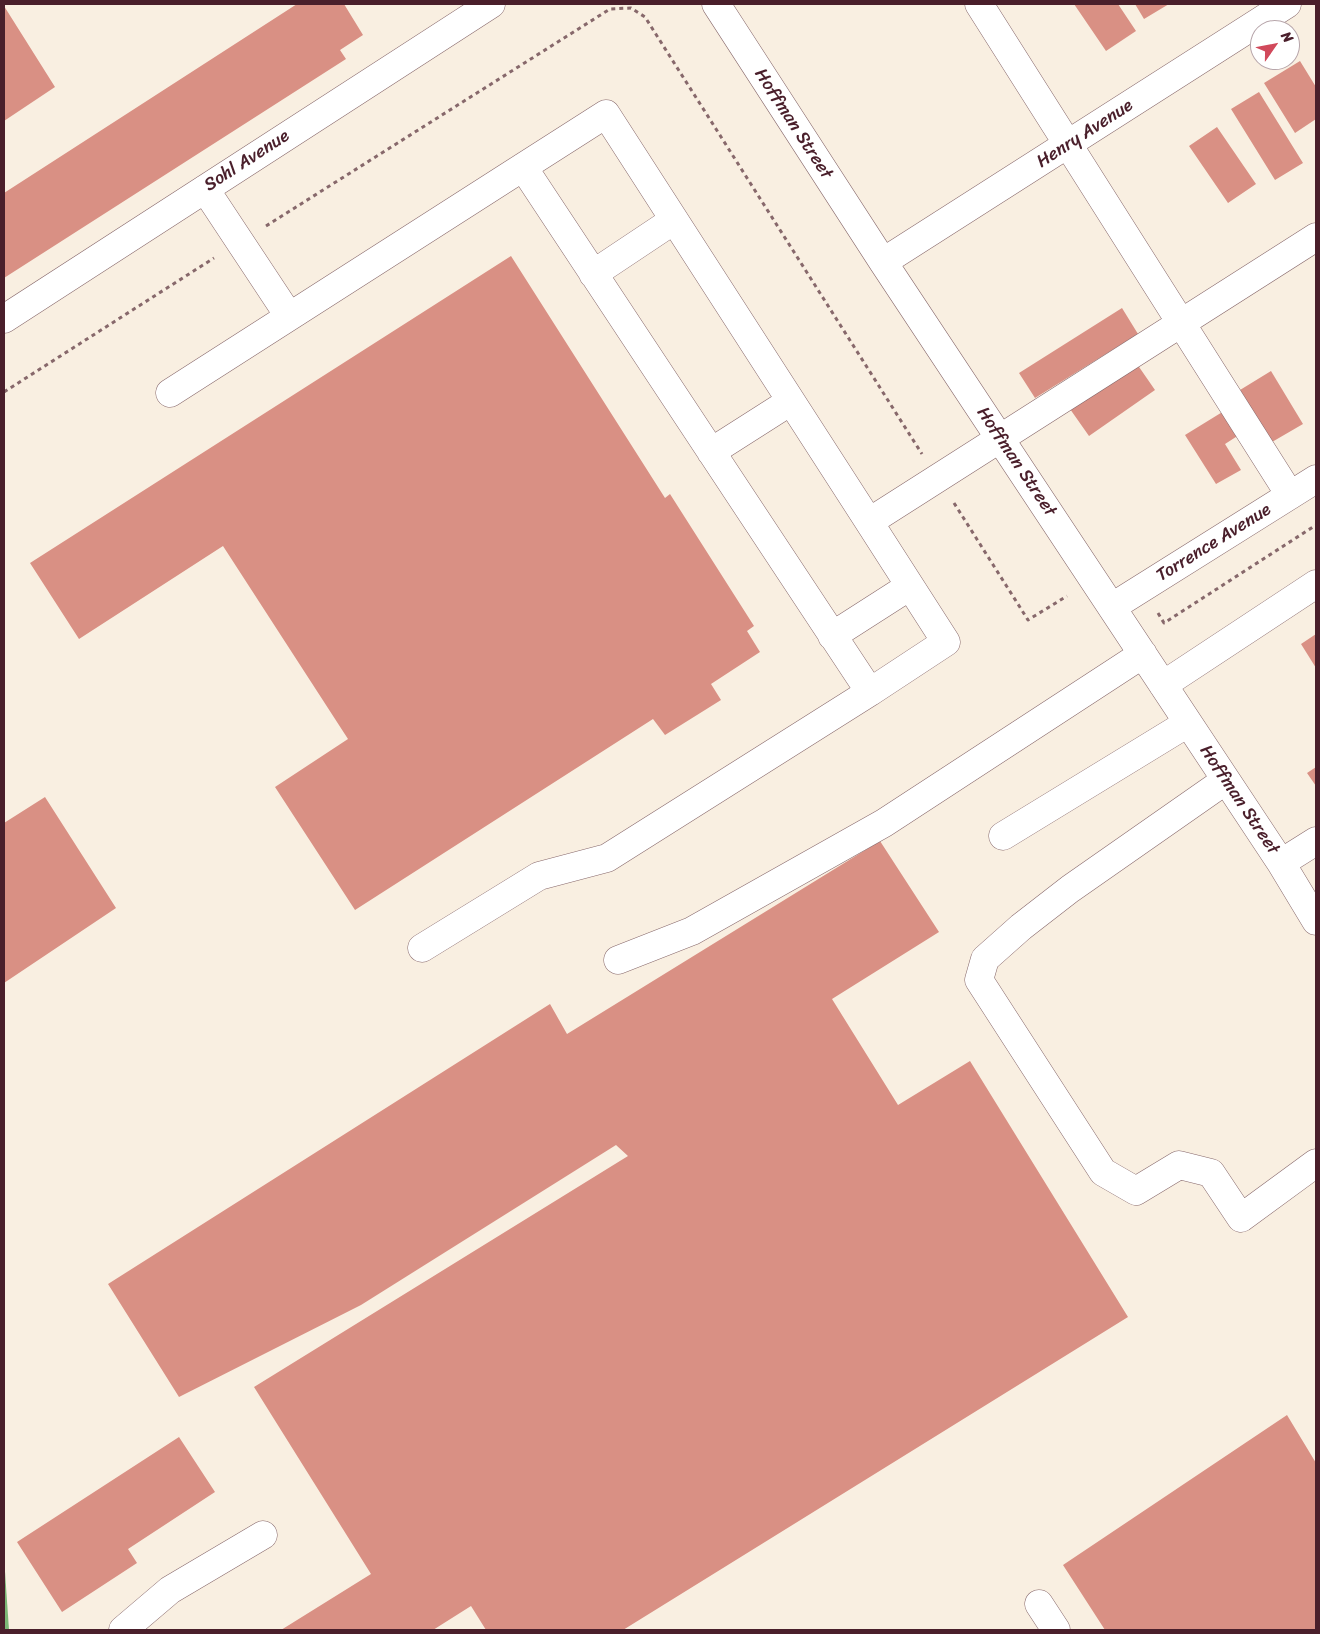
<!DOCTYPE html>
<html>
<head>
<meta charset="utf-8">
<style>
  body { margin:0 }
  #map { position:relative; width:1320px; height:1634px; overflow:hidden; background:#f9efe1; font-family:Sriracha,sans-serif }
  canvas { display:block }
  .frame { position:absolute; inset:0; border:5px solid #4a1f2b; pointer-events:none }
  .north { position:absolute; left:1250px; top:20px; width:50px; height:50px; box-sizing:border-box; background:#fff; border:1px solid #b7a5aa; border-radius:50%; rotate:57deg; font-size:14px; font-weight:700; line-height:20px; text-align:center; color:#4a1f2b }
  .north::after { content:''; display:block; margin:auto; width:18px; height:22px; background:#d1495b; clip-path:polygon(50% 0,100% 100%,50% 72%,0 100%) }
</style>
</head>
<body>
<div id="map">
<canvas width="1320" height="1634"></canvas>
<div class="frame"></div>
<div class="north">N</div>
</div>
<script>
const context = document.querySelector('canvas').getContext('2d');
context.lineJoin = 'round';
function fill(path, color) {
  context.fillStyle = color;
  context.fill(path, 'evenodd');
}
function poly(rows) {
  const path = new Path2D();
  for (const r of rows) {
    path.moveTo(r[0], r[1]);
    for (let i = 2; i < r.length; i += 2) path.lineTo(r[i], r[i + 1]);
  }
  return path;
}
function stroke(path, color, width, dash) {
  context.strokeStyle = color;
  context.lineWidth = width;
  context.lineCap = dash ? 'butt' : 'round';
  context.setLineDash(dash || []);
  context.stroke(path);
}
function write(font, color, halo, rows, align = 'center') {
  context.font = font + ' Sriracha,sans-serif';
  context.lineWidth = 4;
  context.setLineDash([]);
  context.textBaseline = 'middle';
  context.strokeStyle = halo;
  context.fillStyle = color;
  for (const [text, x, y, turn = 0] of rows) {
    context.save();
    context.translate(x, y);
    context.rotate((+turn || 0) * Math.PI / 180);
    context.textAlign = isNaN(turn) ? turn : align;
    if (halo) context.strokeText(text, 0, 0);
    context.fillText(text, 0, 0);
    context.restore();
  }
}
const forest = poly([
  [4,1557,9,1630,4,1630]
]);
const building = poly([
  [297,4,344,4,363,35,340,50,346,59,4,278,4,193],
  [1074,4,1118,4,1136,31,1106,51],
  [1135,4,1169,4,1144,19],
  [4,6,55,87,4,121],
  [1300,61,1316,87,1316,119,1295,133,1264,83],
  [1259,92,1303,163,1275,180,1231,109],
  [1217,127,1256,184,1228,203,1189,146],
  [511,256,665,498,670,494,754,626,747,631,760,652,711,684,721,700,665,735,653,719,355,910,275,787,348,739,223,546,79,639,30,563],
  [1122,308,1138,334,1035,398,1019,373],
  [1137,364,1155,390,1089,436,1070,409],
  [1271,371,1303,424,1272,442,1240,390],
  [1224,411,1239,435,1225,444,1241,470,1216,484,1185,435],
  [1316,634,1316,668,1301,644],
  [1316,767,1316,786,1307,773],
  [45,797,116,908,4,983,4,823],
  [880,841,939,932,832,999,898,1105,970,1061,1128,1317,623,1630,486,1630,471,1606,433,1630,281,1630,371,1574,254,1387,628,1156,616,1145,361,1305,179,1397,108,1284,550,1004,567,1034],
  [1287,1415,1316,1463,1316,1630,1105,1630,1063,1565],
  [179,1437,215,1492,128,1549,137,1563,62,1612,17,1542]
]);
const path = poly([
  [266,226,610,9,631,8,645,17,922,454],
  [4,392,214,258],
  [954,503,1028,620,1067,596],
  [1158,613,1164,623,1316,525]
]);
const minor = poly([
  [716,4,883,262,1281,863,1316,921],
  [979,4,1290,495],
  [205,189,289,316],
  [883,262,1287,4],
  [593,274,674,220],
  [4,319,491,4],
  [170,393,523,167],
  [711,452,791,401],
  [869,522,946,642,870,692,523,167,606,114,869,522,1316,237],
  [1112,607,1316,479],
  [832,636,910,586],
  [1163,685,1316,584],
  [1226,780,1070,889,1021,927,985,959,979,980,1103,1172,1136,1191,1179,1165,1211,1173,1241,1218,1316,1163],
  [1003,836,1188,723],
  [1281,863,1316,841],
  [422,948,539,876,607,858,870,692],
  [618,960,692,931,884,823,1143,654],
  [1039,1604,1056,1630],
  [123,1630,170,1590,263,1535]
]);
const streetNames = [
  ["Hoffman Street",793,124,57],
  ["Henry Avenue",1085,134,-33],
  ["Sohl Avenue",247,161,-33],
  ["Hoffman Street",1016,462,56],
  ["Torrence Avenue",1214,543,-32],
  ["Hoffman Street",1239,800,56]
];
fill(forest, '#7cb776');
fill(building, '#d99084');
stroke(minor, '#87686b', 29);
stroke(path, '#87686b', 3, [4, 4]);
stroke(minor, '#fff', 28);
write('18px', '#4a1f2b', '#fff', streetNames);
</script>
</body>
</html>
